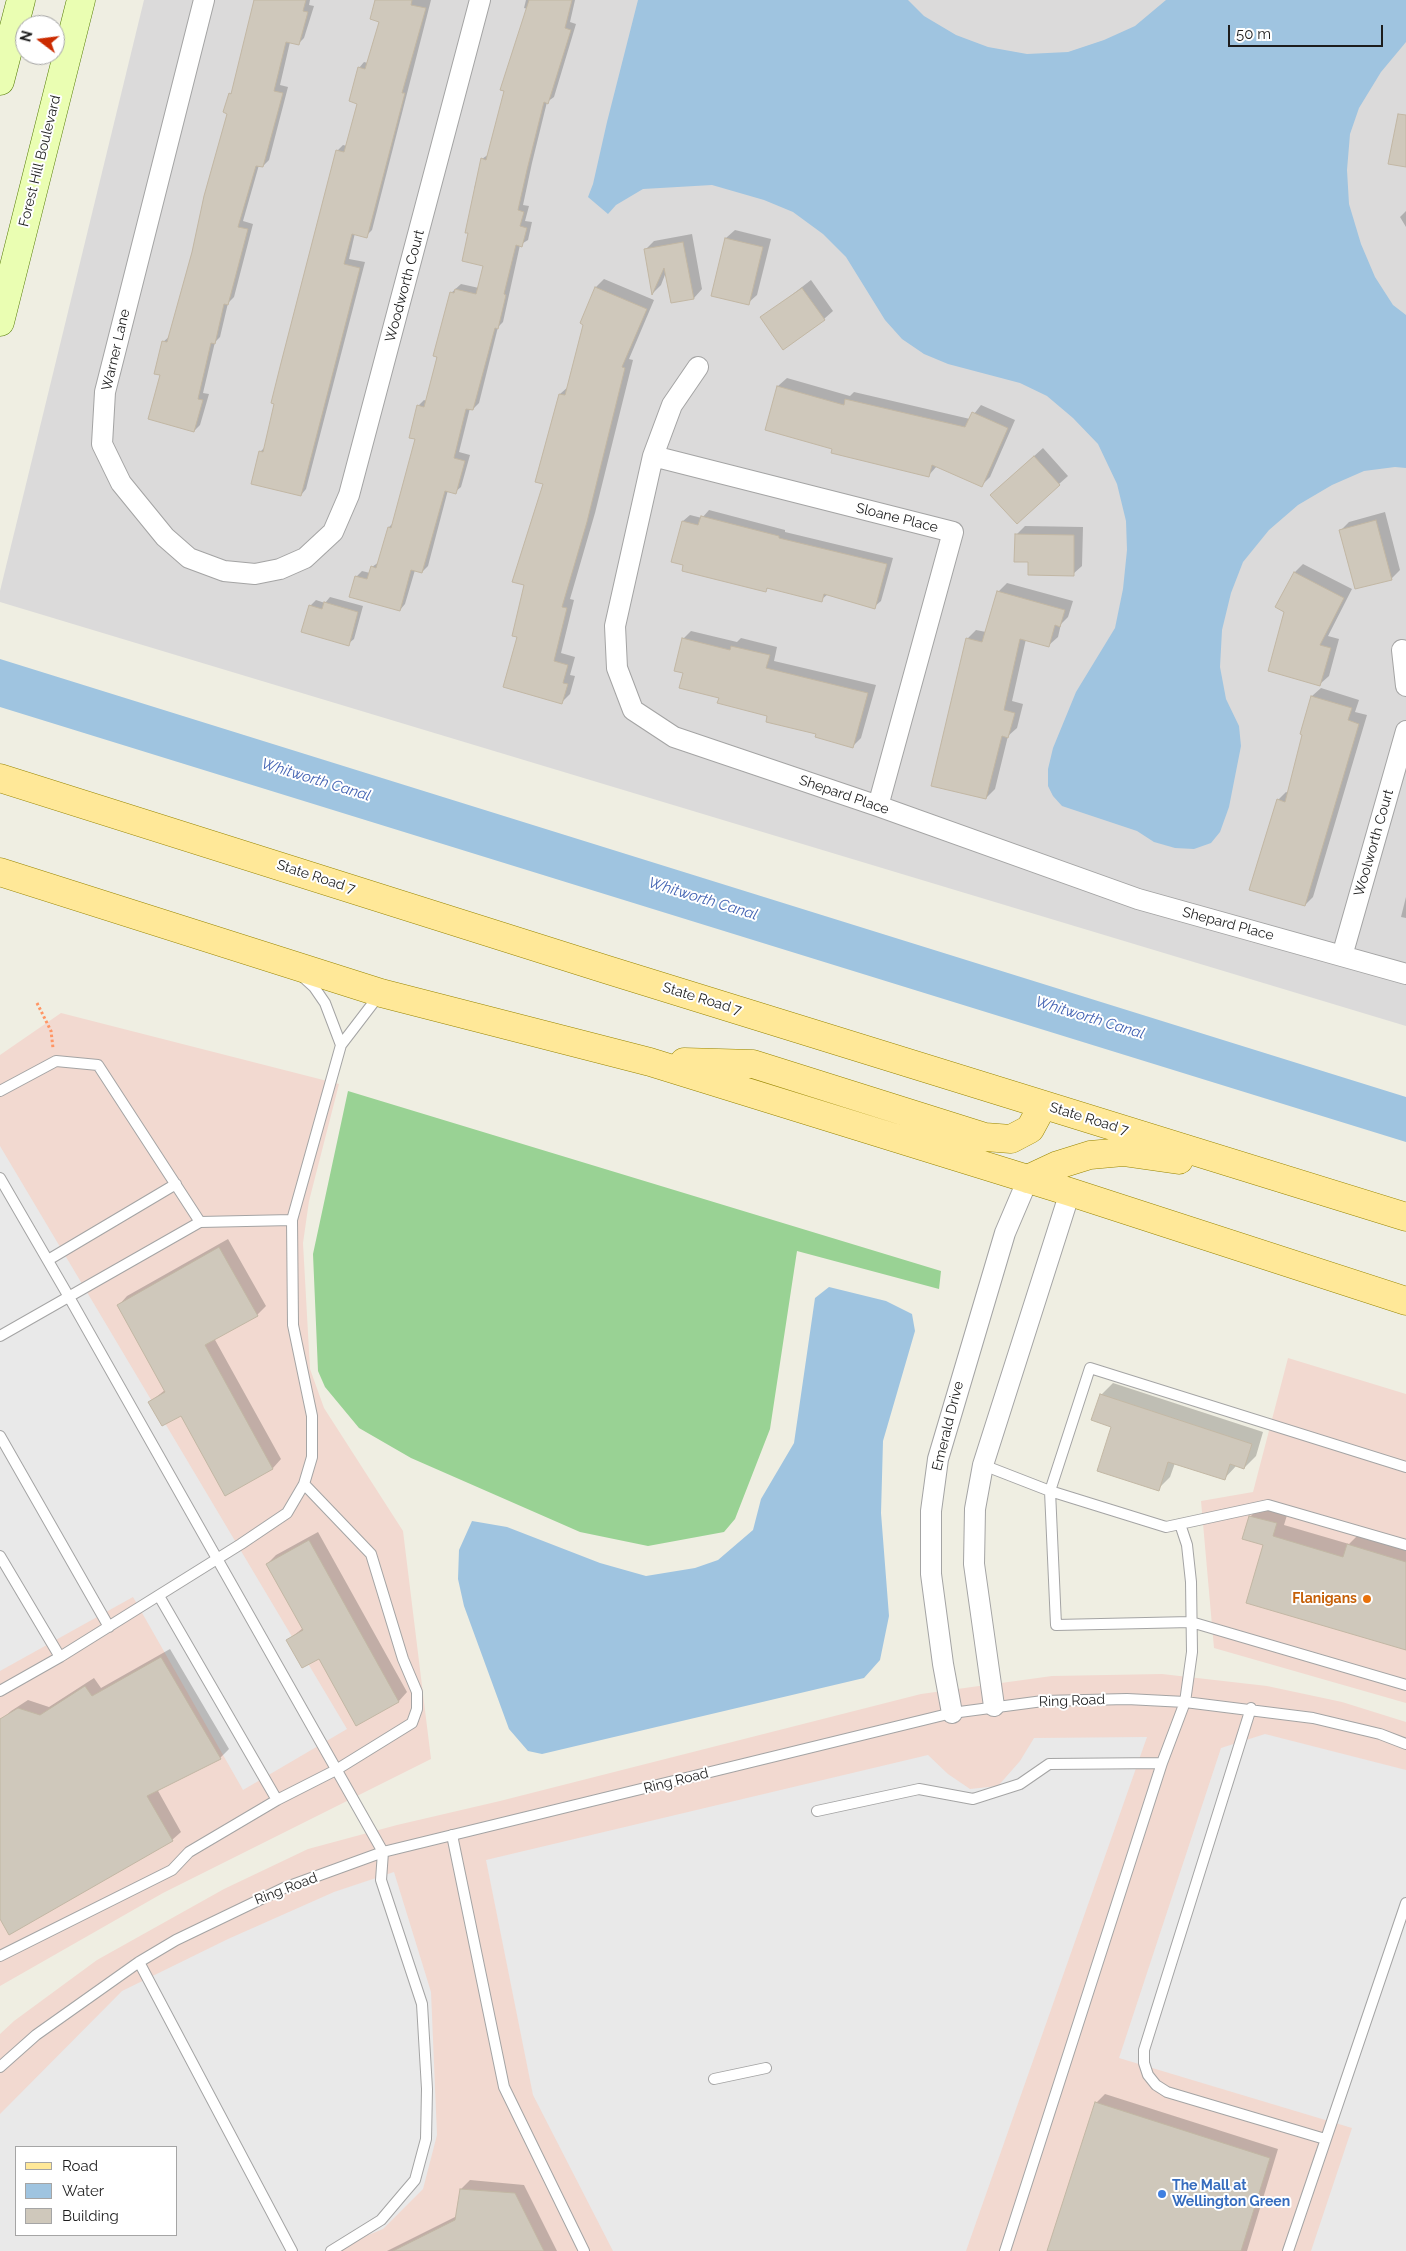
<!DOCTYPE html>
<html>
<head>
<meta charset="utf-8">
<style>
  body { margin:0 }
  #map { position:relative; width:1406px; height:2251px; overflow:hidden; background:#efeee2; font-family:Raleway,sans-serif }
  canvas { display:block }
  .legend { position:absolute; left:15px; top:2146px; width:162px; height:90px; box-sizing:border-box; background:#fff; border:1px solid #a5a5a5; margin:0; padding:6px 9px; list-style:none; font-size:15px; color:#1d1d1d }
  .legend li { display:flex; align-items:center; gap:10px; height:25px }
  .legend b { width:25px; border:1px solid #a5a5a5 }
  .north { position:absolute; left:15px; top:15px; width:50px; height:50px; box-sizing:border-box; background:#fff; border:1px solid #a5a5a5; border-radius:50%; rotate:285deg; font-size:14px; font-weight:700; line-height:20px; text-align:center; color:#1d1d1d }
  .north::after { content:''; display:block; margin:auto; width:18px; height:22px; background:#cb2b00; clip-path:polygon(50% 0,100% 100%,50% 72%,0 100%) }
  .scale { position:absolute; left:1228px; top:25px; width:155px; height:22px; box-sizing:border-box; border:2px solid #1d1d1d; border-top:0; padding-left:6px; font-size:15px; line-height:18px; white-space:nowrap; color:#1d1d1d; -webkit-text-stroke:4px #fff; paint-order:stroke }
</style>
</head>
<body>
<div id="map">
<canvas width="1406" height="2251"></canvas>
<ul class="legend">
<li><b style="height:6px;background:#ffe898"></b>Road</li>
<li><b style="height:14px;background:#9fc4e0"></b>Water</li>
<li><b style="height:14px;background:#cfc8bb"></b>Building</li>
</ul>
<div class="north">N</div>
<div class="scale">50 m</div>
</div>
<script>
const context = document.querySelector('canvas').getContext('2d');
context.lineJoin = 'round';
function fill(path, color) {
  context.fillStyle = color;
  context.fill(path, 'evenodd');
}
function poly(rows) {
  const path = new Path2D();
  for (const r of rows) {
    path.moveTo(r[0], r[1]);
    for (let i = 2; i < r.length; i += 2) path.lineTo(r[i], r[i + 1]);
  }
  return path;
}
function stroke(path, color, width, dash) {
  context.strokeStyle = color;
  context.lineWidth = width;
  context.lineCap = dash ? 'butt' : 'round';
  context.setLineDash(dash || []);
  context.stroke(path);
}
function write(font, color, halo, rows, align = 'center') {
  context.font = font + ' Raleway,sans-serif';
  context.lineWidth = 4;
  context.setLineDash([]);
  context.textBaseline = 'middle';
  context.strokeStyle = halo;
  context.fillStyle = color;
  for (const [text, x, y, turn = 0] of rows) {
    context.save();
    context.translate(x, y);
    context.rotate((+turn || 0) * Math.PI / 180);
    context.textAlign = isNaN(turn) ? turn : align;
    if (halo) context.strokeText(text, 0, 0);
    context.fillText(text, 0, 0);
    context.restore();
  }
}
const residential = poly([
  [144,0,1406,0,1406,1026,0,602,0,591]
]);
const commercial = poly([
  [61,1013,339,1084,309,1201,303,1243,310,1369,324,1408,403,1531,431,1759,163,1893,0,1986,0,1055],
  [1288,1358,1406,1394,1406,1703,1214,1648,1201,1501,1253,1492],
  [1162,1674,1267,1686,1342,1702,1406,1722,1406,2251,0,2251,0,2034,14,2021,97,1960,224,1889,308,1849,397,1825,500,1801,921,1694,1052,1676],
  [16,2147,176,2147,176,2235,16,2235]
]);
const forest = poly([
  [348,1091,941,1271,939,1289,797,1251,770,1429,735,1519,724,1532,648,1546,580,1532,411,1458,359,1428,325,1387,318,1371,313,1254]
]);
const parking = poly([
  [0,1146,347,1729,243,1790,133,1597,0,1671],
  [1265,1734,1406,1770,1406,2251,1311,2251,1352,2128,1119,2058,1221,1748],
  [1147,1737,966,2251,613,2251,533,2095,486,1860,928,1755,948,1774,970,1789,998,1786,1020,1761,1034,1738],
  [394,1872,431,1992,437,2135,423,2189,383,2229,329,2251,0,2251,0,2114,122,1991,228,1939,334,1892],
  [16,2147,176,2147,176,2235,16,2235]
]);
const water = poly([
  [638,0,908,0,924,16,956,35,988,47,1027,54,1068,52,1104,40,1135,26,1166,0,1406,0,1406,42,1381,72,1359,108,1350,134,1347,170,1349,204,1361,244,1375,277,1393,305,1406,315,1406,468,1395,467,1364,471,1332,485,1298,505,1269,530,1243,562,1231,593,1222,630,1220,667,1226,699,1239,726,1241,746,1229,807,1220,832,1211,843,1194,849,1175,848,1154,842,1137,831,1062,806,1053,796,1048,786,1048,769,1053,748,1076,692,1115,628,1123,589,1127,550,1126,521,1117,484,1098,444,1073,418,1047,396,1020,383,948,364,924,354,902,339,885,320,846,257,823,234,793,212,764,200,712,185,643,189,616,205,608,214,588,197,593,184,607,122],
  [0,659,1406,1097,1406,1142,0,707],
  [829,1287,886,1301,912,1314,915,1331,883,1441,881,1513,889,1616,880,1660,864,1678,542,1754,528,1751,509,1729,464,1606,458,1579,459,1550,472,1521,507,1527,600,1563,646,1576,695,1568,718,1560,753,1530,761,1499,794,1443,815,1298]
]);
const shadow = poly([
  [255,0,310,0,309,5,314,6,304,38,298,44,290,42,280,85,288,87,269,160,263,166,259,165,243,221,253,224,234,297,228,303,220,337,215,342,203,393,209,394,200,425,194,431,162,374,163,342,170,336,229,113,230,94,233,91],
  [376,0,431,0,372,230,366,236,355,233,349,259,365,262,306,489,301,495,260,452,265,447,337,151,343,145,347,146,358,103,359,68,364,62,368,63,381,21],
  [526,0,575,0,570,22,576,24,554,97,547,102,532,163,523,205,529,206,525,221,532,222,528,240,520,245,503,322,498,327,479,403,473,409,470,408,459,452,470,455,461,487,455,492,448,490,428,566,422,572,415,570,405,604,400,610,356,577,362,571,370,573,372,567,379,562,389,527,394,522,417,438,418,406,424,400,427,401,451,293,461,284,479,288,484,265,477,190,474,189,482,159,489,154,528,9,524,8],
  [1406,211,1406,227,1400,217],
  [735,230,771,239,757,295,748,303,726,238],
  [692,234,702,289,694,298,666,272,661,285,653,293,645,250,654,241],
  [604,279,654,300,629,359,633,360,595,513,570,599,574,600,561,653,575,657,570,675,575,676,570,694,562,702,518,636,545,483,536,481,560,394,569,386,585,324,581,323,596,287],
  [811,280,833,311,824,319,762,318],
  [787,378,850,396,854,392,970,419,981,405,1015,420,990,477,982,485,937,466,929,475,766,429,778,386],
  [1043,448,1068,476,1059,484,1001,486],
  [709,510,785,530,785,532,893,558,881,601,874,607,828,594,821,600,769,587,766,590,683,521,690,515,702,518],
  [1385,512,1400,570,1391,579,1340,531,1349,522],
  [1025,526,1083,527,1082,566,1073,574,1029,561,1016,535],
  [1303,564,1352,589,1328,636,1339,639,1329,676,1320,684,1286,611,1277,607,1295,572],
  [1007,583,1073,601,1068,617,1061,624,1058,637,1049,645,1026,639,1012,701,1023,704,1017,728,1008,736,995,789,986,798,967,639,976,630,986,632,998,592],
  [330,597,363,606,354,639,348,644,310,606,316,600,325,603],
  [691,631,737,642,741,638,777,647,774,661,876,685,861,738,853,746,720,697,684,672,683,639],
  [1321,688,1359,700,1355,712,1367,715,1313,897,1305,905,1278,800,1286,792,1289,793,1304,734,1302,733,1312,696],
  [1406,897,1406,918,1401,917],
  [228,1239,266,1306,257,1315,214,1338,281,1459,273,1468,226,1494,181,1415,150,1402,165,1390,119,1305,127,1296],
  [1113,1383,1263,1432,1256,1456,1244,1468,1237,1465,1224,1479,1175,1463,1170,1477,1158,1489,1101,1395],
  [1261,1505,1288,1512,1284,1525,1349,1544,1360,1533,1406,1547,1406,1648,1250,1517],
  [318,1532,407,1692,399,1701,357,1724,319,1657,288,1640,303,1628,267,1564,276,1555],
  [170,1649,229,1749,220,1758,157,1789,181,1832,172,1840,0,1916,1,1720,11,1711,28,1700,49,1707,94,1678,101,1688],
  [1105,2094,1278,2149,1247,2251,1048,2251,1096,2103],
  [470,2180,524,2185,557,2251,387,2251,457,2216,461,2189]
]);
const building = poly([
  [254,0,306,0,303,11,308,12,299,45,286,42,274,91,283,93,263,167,256,166,238,227,248,229,228,305,224,304,215,344,211,343,198,399,203,400,194,432,148,419,160,375,154,374,162,341,167,342,192,252,204,196,227,114,223,112,229,93,231,94,254,0],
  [375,0,412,0,411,5,426,8,402,93,405,93,367,238,352,234,344,264,360,268,301,496,251,484,259,451,263,452,274,404,271,403,281,363,336,150,344,152,357,104,349,101,358,67,365,69,379,22,370,19,375,0],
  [529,0,572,0,565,28,571,30,548,104,544,102,527,170,518,210,524,212,520,226,527,228,522,247,516,245,504,294,506,295,498,329,495,328,473,410,466,409,454,458,465,461,456,494,445,491,422,573,411,570,400,611,349,597,355,576,367,579,371,566,376,568,388,527,391,528,415,439,409,438,417,405,424,407,437,357,433,356,450,292,454,293,455,289,476,294,483,266,462,261,468,233,465,233,481,158,486,160,504,91,500,90,529,0],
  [1398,114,1406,115,1406,167,1388,164,1398,114],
  [725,238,763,247,749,305,711,296,725,238],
  [683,242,694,299,671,303,664,268,652,295,644,249,683,242],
  [595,287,647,309,622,367,625,368,587,522,562,607,567,608,554,661,568,665,563,683,568,684,562,704,503,687,517,637,512,636,524,585,512,582,543,484,535,482,559,394,565,395,583,325,580,323,595,287],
  [802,288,825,320,783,350,760,317,802,288],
  [777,386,844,405,845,399,965,427,972,412,1008,428,982,487,932,465,929,477,831,453,832,449,765,430,777,386],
  [1034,456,1060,485,1017,524,990,495,1034,456],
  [701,516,779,536,779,538,887,564,875,609,824,594,822,602,767,588,766,592,682,571,683,565,671,562,682,521,698,525,701,516],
  [1376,520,1392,580,1355,589,1339,530,1376,520],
  [1015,534,1074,535,1074,576,1028,575,1028,562,1014,562,1015,534],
  [1294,572,1344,598,1320,645,1331,648,1320,686,1268,671,1284,612,1275,607,1294,572],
  [997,591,1065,610,1060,627,1055,625,1049,647,1020,639,1004,710,1015,713,1008,738,1002,736,986,799,931,786,966,638,982,642,997,591],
  [324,602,358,612,349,646,301,632,309,605,322,609,324,602],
  [682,638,730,650,731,646,770,655,766,668,868,693,853,748,815,737,816,734,766,722,767,716,717,703,719,698,679,688,683,673,674,671,682,638],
  [1311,696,1352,708,1348,720,1359,724,1305,906,1249,890,1277,799,1285,802,1302,735,1300,734,1311,696],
  [219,1247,258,1316,205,1345,273,1469,225,1496,181,1416,162,1426,148,1402,165,1392,117,1305,219,1247],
  [1100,1394,1252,1444,1244,1469,1230,1464,1225,1480,1168,1462,1159,1491,1097,1471,1111,1427,1091,1420,1100,1394],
  [1249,1516,1277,1523,1273,1536,1343,1557,1347,1544,1406,1562,1406,1650,1246,1603,1263,1545,1242,1539,1249,1516],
  [309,1540,399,1702,356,1726,319,1659,302,1668,286,1640,303,1630,266,1564,309,1540],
  [161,1657,221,1759,147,1796,173,1841,9,1935,0,1919,0,1719,18,1708,40,1715,85,1686,92,1696,161,1657],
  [1095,2102,1270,2158,1241,2251,1047,2251,1095,2102],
  [460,2189,515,2193,544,2251,393,2251,455,2220,460,2189]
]);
const path = poly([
  [37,1003,51,1031,53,1048]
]);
const service = poly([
  [303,977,314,987,325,1003,341,1045],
  [0,1091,56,1061,98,1065,200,1222],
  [0,1178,69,1297,383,1852,381,1880,422,2004,427,2089,426,2139,415,2180,403,2194,381,2220,331,2251],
  [48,1260,176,1184],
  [0,1336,200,1222,292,1220],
  [0,1436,109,1627],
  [983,1465,1050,1491,1166,1527,1268,1505,1406,1545],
  [1406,1467,1090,1368,1050,1491,1056,1625,1191,1622,1406,1685],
  [0,1556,60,1657],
  [159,1596,277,1800,336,1770,412,1723,417,1709,417,1692,403,1659,371,1554,304,1484],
  [0,1691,60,1657,241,1544,287,1513,304,1484,312,1457,312,1416,293,1325,292,1220,341,1045,380,994],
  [1251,1708,1144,2050,1144,2063,1148,2075,1156,2085,1167,2092,1325,2139],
  [817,1811,919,1789,973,1799,1020,1784,1049,1764,1162,1763],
  [452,1835,504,2087,584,2251],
  [0,1956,172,1870,189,1852,277,1800],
  [139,1962,292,2251],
  [0,2067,36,2035,139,1962,176,1940,284,1888,383,1852,952,1713,1043,1701,1127,1699,1185,1702,1313,1718,1380,1734,1406,1744],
  [714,2079,766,2068],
  [1005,2251,1162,1763,1185,1702,1192,1652,1191,1582,1187,1545,1180,1524],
  [1288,2251,1406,1903]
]);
const minor = poly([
  [204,0,105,392,102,444,121,483,165,537,189,558,224,571,255,574,280,569,305,558,333,532,349,495,480,0],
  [698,367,672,405,653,456,615,626,617,668,633,710,674,737,878,806,1138,899,1406,974],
  [653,456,953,532,878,806],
  [1402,650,1406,686],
  [1342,956,1406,731],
  [994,1706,974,1564,975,1509,983,1465,1070,1192],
  [952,1713,943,1664,931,1574,931,1511,938,1459,1005,1233,1028,1179]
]);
const secondary = poly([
  [0,81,21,0],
  [0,322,81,0]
]);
const primary = poly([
  [0,778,608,970,1406,1217],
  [0,872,381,993,650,1062,1070,1192,1406,1301],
  [684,1062,753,1064,985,1137,1011,1139,1030,1129,1043,1105],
  [1028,1179,1058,1165,1090,1155,1123,1152,1179,1160]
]);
const markers = [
  [1367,1599,5,"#e8710a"],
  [1162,2194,5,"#3f7fe0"]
];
const streetNames = [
  ["Forest Hill Boulevard",40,161,-76],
  ["Woodworth Court",405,286,-75],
  ["Warner Lane",116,350,-77],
  ["Sloane Place",897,518,14],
  ["Shepard Place",844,795,19],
  ["Woolworth Court",1374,843,-74],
  ["State Road 7",316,877,18],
  ["Shepard Place",1228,924,15],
  ["State Road 7",702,999,17],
  ["State Road 7",1089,1119,17],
  ["Emerald Drive",948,1426,-76],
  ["Ring Road",1072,1701,-2],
  ["Ring Road",676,1781,-14],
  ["Ring Road",286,1889,-21]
];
const foodNames = [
  ["Flanigans",1357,1599]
];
const shopNames = [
  ["The Mall at",1172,2186],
  ["Wellington Green",1172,2202]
];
const waterNames = [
  ["Whitworth Canal",316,780,17],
  ["Whitworth Canal",703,899,17],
  ["Whitworth Canal",1090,1018,17]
];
fill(residential, '#dbdada');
fill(commercial, '#f2d9d0');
fill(forest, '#99d294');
fill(parking, '#e9e9e9');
fill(water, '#9fc4e0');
fill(shadow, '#0003');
fill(building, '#cfc8bb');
stroke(building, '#c2b7a4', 1);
stroke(service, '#a4a4a4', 12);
stroke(minor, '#a4a4a4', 22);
stroke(secondary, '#527900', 29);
stroke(primary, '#978500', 29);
stroke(path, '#ff9564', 3, [2.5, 2.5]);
stroke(service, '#fff', 10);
stroke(minor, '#fff', 20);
stroke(secondary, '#eafeb2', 28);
stroke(primary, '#ffe898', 28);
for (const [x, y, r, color] of markers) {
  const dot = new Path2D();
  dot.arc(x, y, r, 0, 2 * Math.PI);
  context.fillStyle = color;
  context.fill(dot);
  stroke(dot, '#fff', 2);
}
write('14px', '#1d1d1d', '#fff', streetNames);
write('bold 14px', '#c56008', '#fff', foodNames, 'right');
write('bold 14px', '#366cbe', '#fff', shopNames, 'left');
write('italic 15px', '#4363b3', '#fff', waterNames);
</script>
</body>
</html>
